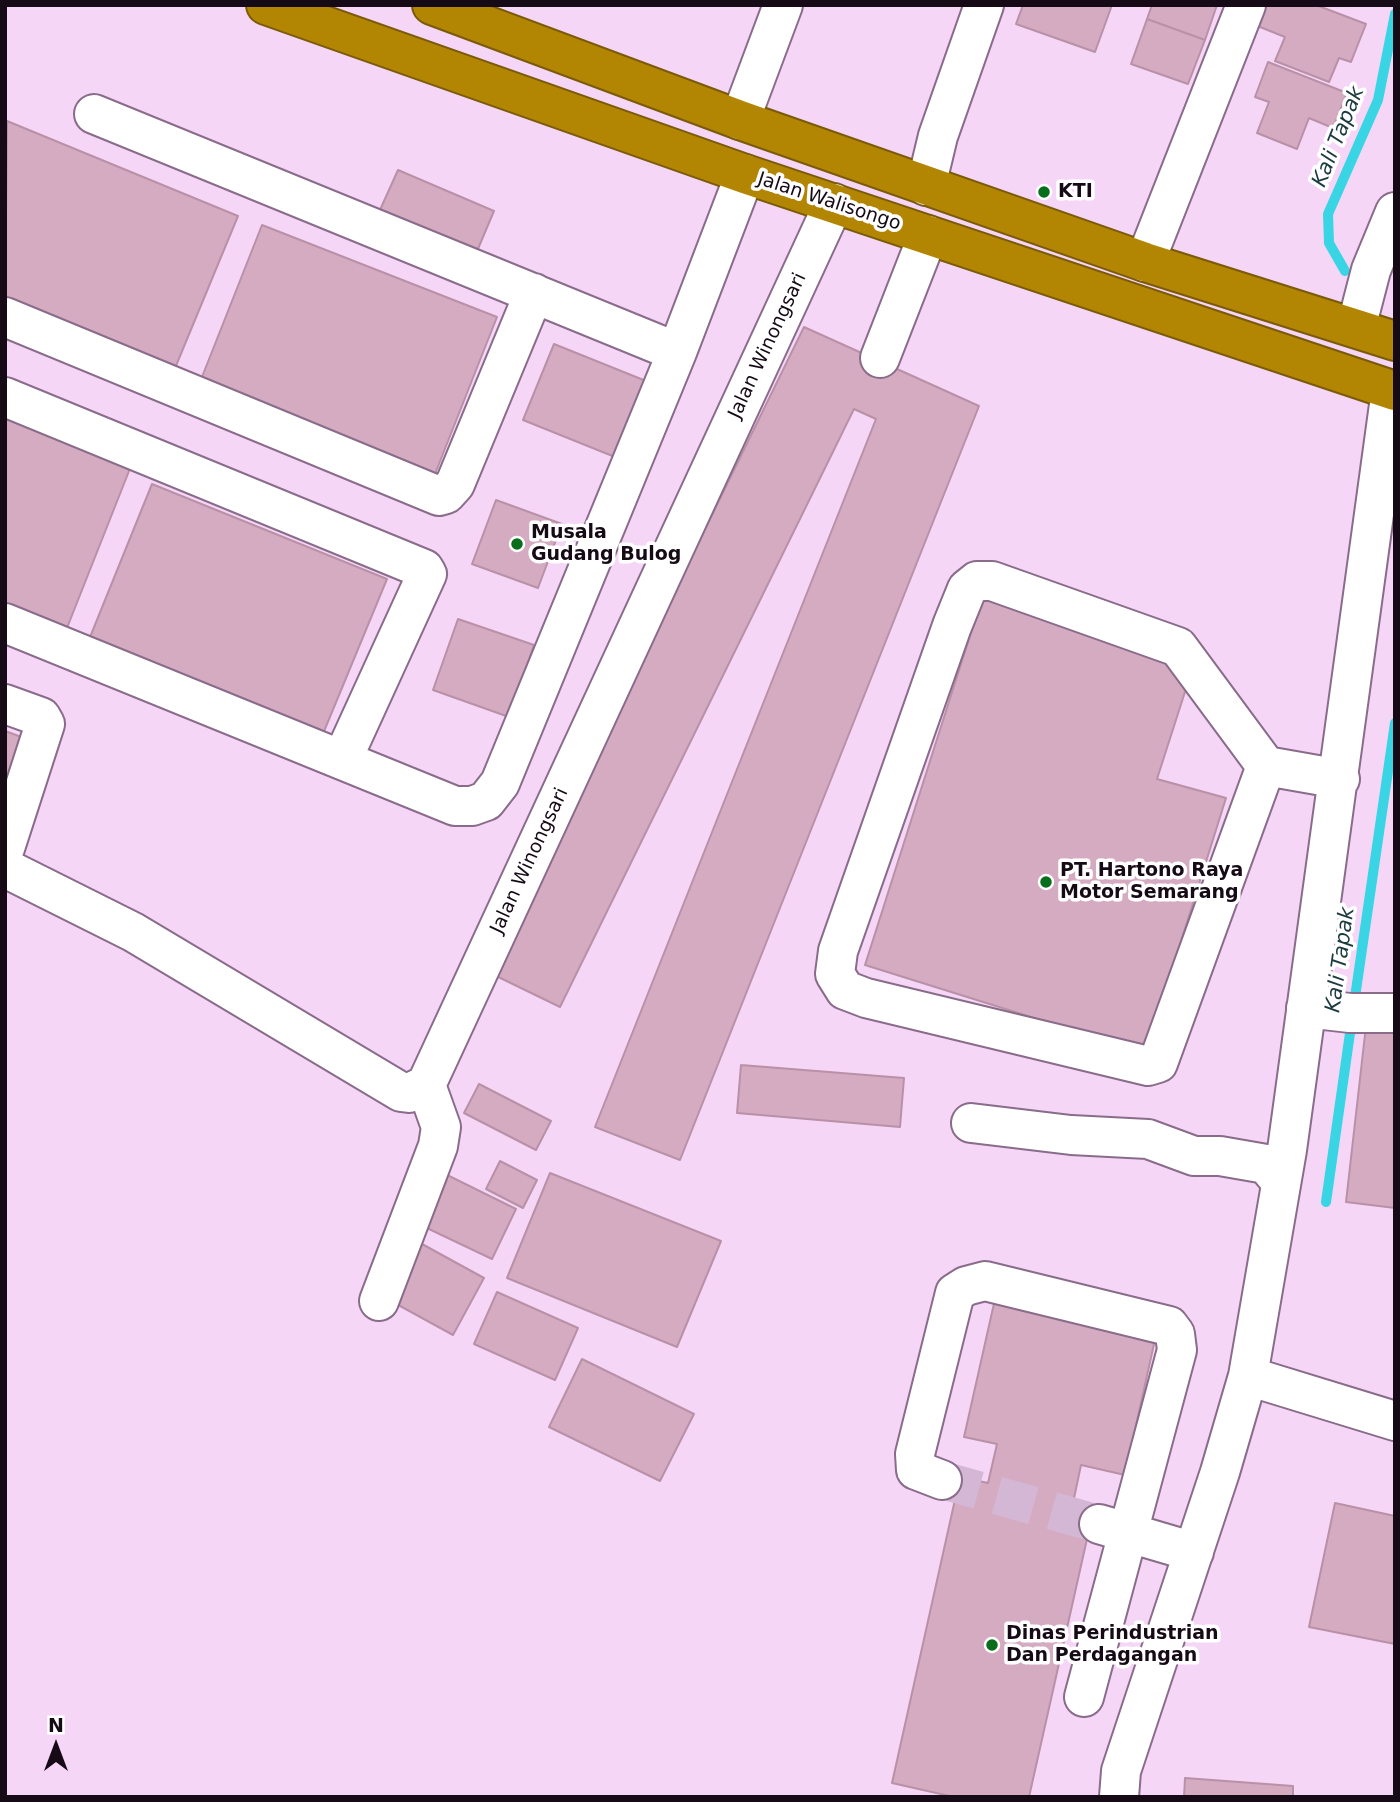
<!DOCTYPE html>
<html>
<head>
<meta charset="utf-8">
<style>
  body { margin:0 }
  #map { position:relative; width:1400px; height:1802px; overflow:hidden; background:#f6d6f7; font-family:"DejaVu Sans",sans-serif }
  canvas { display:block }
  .frame { position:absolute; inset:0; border:7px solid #150a15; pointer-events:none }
  .north { position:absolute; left:21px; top:1711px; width:70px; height:70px; -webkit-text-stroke:5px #fff; paint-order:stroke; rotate:0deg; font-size:19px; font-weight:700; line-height:28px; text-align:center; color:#150a15 }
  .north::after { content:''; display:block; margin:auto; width:24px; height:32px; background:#150a15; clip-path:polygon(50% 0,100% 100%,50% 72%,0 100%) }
</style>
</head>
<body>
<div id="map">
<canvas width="1400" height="1802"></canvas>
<div class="frame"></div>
<div class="north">N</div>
</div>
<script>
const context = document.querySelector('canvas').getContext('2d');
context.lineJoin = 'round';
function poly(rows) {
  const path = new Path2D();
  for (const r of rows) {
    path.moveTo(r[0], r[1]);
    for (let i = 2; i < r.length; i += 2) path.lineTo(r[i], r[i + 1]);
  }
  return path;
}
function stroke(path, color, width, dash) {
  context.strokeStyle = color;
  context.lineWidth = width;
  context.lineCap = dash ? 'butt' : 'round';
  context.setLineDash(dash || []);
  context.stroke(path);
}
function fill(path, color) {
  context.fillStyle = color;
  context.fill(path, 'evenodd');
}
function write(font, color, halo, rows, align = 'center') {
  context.font = font + ' "DejaVu Sans",sans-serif';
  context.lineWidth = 7;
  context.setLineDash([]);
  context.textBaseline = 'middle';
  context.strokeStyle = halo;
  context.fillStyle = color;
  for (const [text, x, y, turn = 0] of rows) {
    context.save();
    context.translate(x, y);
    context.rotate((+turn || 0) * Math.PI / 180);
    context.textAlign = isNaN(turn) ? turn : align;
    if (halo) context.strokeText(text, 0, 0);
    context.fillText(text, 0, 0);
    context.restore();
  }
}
const stream = poly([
  [1345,271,1329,243,1328,214,1378,100,1395,14],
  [1354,1004,1395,723],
  [1326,1202,1352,1019]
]);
const building = poly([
  [1023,5,1112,5,1095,52,1016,24,1023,5],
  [1152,5,1217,5,1205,40,1147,19,1152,5],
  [1263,5,1316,5,1366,24,1351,62,1339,58,1329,82,1275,61,1285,37,1255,25,1263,5],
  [1147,19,1205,40,1188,84,1131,64,1147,19],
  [1268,62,1347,93,1333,128,1309,118,1297,149,1257,133,1269,102,1255,97,1268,62],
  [7,121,238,216,173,373,5,304,7,121],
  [398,170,494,211,472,263,375,221,398,170],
  [262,225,497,317,435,474,200,382,262,225],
  [804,327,979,406,680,1160,595,1127,876,419,854,409,560,1007,488,972,804,327],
  [554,344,646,381,615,457,523,420,554,344],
  [5,416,131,466,65,633,5,609,5,416],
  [152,484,387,579,320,741,86,647,152,484],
  [496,500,562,524,538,588,472,564,496,500],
  [982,598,1192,670,1157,779,1226,798,1146,1053,865,965,982,598],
  [458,619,534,645,509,717,433,690,458,619],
  [5,731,27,739,5,794,5,731],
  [1367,1017,1395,1021,1395,1208,1346,1202,1367,1017],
  [741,1065,904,1078,900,1127,737,1113,741,1065],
  [479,1084,551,1121,536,1150,464,1113,479,1084],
  [500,1161,537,1180,523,1208,486,1189,500,1161],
  [435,1169,516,1209,492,1259,410,1220,435,1169],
  [550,1173,721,1241,677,1347,507,1278,550,1173],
  [422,1244,484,1278,453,1335,391,1301,422,1244],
  [497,1292,578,1328,555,1380,474,1344,497,1292],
  [995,1299,1156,1335,1125,1475,1081,1465,1073,1503,1094,1508,1029,1797,954,1797,892,1783,960,1477,988,1483,997,1444,964,1437,995,1299],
  [582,1359,694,1414,660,1481,549,1427,582,1359],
  [1335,1503,1395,1516,1395,1644,1309,1627,1335,1503],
  [1185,1778,1293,1786,1293,1797,1184,1797,1185,1778]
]);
const minorTunnel = poly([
  [942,1480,1099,1524]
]);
const minor = poly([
  [94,114,677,352],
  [740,120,783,5],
  [926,186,938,136,984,5],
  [1145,262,1246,5],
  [5,317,439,496,446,494,455,484,534,293],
  [1356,328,1371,270,1395,212],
  [880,358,928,235],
  [5,397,424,569,427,574,342,760],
  [5,623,455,806,472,806,486,801,500,783,677,352,745,174],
  [5,704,41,717,45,724,5,848],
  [1266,766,1158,1063,1148,1066,866,998,845,990,835,974,838,951,952,626,967,589,977,581,992,581,1178,647,1266,766,1340,779],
  [5,863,9,870,133,932,401,1092,409,1093,426,1085,834,203],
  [1306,1008,1350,1013,1395,1013],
  [971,1123,1071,1135,1148,1139,1194,1156,1220,1156,1266,1164,1281,1182],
  [379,1301,438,1146,441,1127,426,1085],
  [1248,1376,1395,1421],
  [942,1480,916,1470,915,1454,955,1293,966,1286,985,1281,1169,1326,1175,1334,1177,1350,1084,1697],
  [1099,1524,1194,1552],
  [1119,1797,1121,1771,1220,1472,1248,1376,1287,1150,1391,390]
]);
const highway = poly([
  [266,5,745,174,1395,391],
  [432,5,740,120,1145,262,1395,341]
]);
const markers = [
  [1044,192,7,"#086e1c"],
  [517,544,7,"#086e1c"],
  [1046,882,7,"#086e1c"],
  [992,1645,7,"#086e1c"]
];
const poiNames = [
  ["KTI",1058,192],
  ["Musala",531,533],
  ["Gudang Bulog",531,555],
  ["PT. Hartono Raya",1060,871],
  ["Motor Semarang",1060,893],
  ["Dinas Perindustrian",1006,1634],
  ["Dan Perdagangan",1006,1656]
];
const streetNames = [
  ["Jalan Walisongo",829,202,18],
  ["Jalan Winongsari",768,346,-65],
  ["Jalan Winongsari",530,861,-65]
];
const waterNames = [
  ["Kali Tapak",1339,137,-68],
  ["Kali Tapak",1341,960,-82]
];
stroke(stream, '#39d5e4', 10);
fill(building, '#d4abc1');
stroke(building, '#b991a7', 2);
stroke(minorTunnel, '#d4b7d5', 38, [38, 19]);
stroke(minor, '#896c8a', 42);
stroke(highway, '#7b5a09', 42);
stroke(minor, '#fff', 38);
stroke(highway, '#b28503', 38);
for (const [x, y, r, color] of markers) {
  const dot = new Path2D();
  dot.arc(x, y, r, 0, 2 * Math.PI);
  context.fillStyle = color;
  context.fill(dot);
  stroke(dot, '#fff', 2.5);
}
write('bold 19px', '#150a15', '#fff', poiNames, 'left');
write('19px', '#150a15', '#fff', streetNames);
write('italic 21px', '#1b3a3e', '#fff', waterNames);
</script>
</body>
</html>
